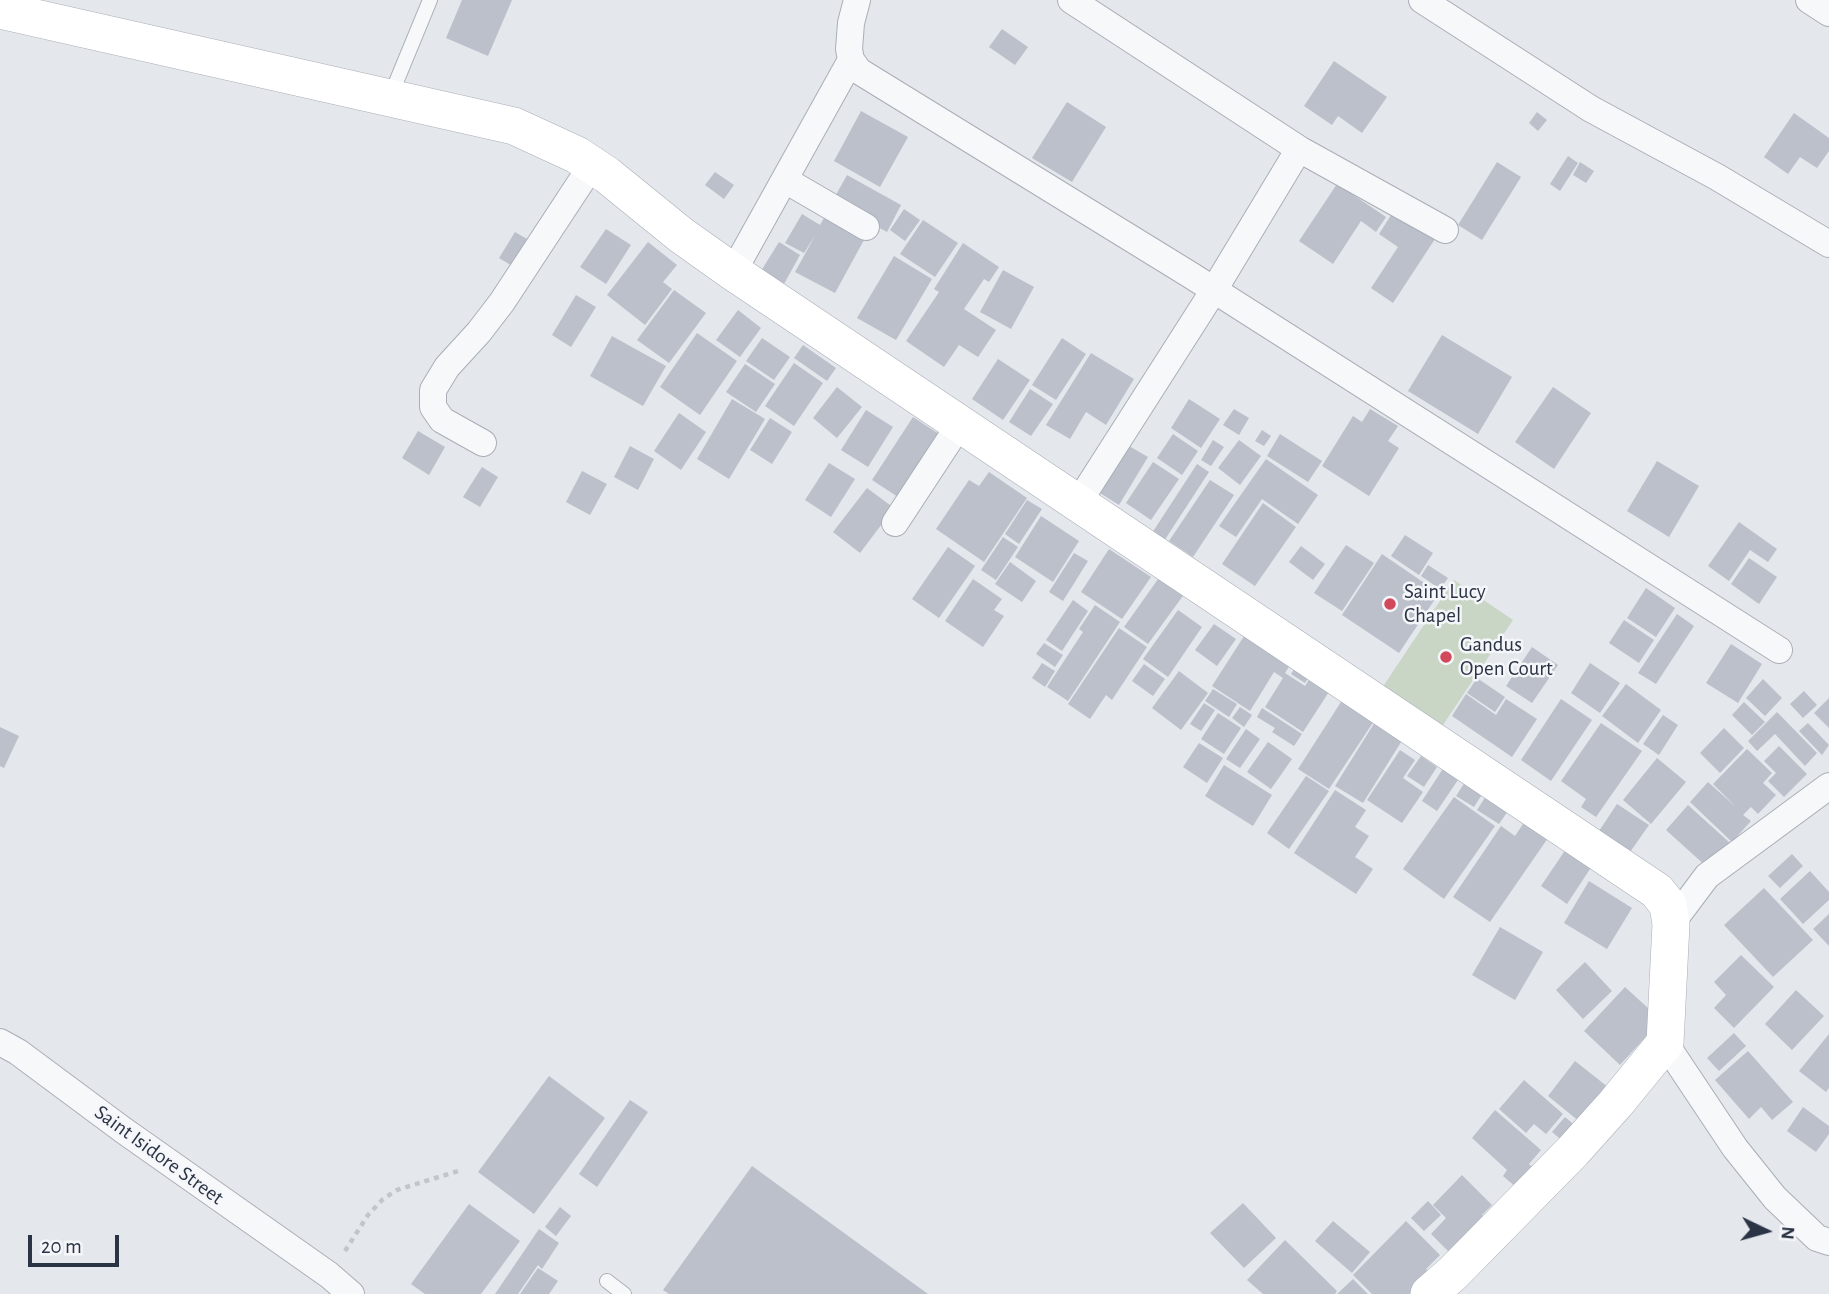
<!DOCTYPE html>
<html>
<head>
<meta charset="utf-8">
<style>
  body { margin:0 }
  #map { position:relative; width:1829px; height:1294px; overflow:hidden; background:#e4e7ec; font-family:"Alegreya Sans",sans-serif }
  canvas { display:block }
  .north { position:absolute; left:1731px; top:1196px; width:70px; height:70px; -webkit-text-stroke:5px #f4f6f9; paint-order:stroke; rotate:95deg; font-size:19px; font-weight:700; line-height:28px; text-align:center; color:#2b3445 }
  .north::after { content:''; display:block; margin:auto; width:24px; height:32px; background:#2b3445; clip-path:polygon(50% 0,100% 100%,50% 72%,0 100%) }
  .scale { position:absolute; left:28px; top:1235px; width:91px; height:32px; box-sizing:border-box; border:4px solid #2b3445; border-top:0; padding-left:9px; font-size:21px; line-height:24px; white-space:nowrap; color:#2b3445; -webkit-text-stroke:5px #f4f6f9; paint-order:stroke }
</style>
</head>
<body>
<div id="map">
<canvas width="1829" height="1294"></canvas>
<div class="north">N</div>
<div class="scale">20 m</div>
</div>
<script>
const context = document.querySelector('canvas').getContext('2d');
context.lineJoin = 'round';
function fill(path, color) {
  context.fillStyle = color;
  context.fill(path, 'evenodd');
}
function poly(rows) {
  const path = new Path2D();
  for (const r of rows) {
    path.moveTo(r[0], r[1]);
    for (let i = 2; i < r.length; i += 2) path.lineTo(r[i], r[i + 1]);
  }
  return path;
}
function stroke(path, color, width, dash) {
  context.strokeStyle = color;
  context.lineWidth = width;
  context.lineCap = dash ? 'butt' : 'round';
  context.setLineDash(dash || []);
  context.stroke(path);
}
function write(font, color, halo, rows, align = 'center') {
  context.font = font + ' "Alegreya Sans",sans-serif';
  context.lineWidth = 5;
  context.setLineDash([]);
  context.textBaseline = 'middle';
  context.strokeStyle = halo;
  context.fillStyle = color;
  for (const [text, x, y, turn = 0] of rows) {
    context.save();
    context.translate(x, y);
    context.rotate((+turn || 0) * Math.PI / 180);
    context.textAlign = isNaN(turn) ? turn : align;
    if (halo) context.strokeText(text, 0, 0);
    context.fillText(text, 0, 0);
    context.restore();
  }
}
const green = poly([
  [1454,580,1513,620,1437,734,1378,694]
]);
const building = poly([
  [462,0,512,0,488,56,446,38],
  [1002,29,1028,47,1015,65,989,47],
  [1334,61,1387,97,1362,133,1338,116,1332,125,1304,106],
  [1067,102,1106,127,1072,182,1032,158],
  [861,111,908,137,880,187,834,161],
  [1537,112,1547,120,1538,131,1529,123],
  [1794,113,1829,138,1829,151,1817,168,1800,157,1788,174,1764,157],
  [1568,156,1578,163,1560,191,1550,184],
  [1497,162,1521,177,1482,240,1458,225],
  [1580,162,1594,171,1586,183,1573,175],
  [715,172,734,185,724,199,705,185],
  [847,175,901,205,887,232,832,202],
  [1337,184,1386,217,1376,232,1361,221,1333,264,1299,241],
  [904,209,920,220,905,241,890,230],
  [1393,212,1435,239,1393,303,1371,288,1398,247,1379,234],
  [802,214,820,225,824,218,864,240,835,293,795,272,816,234,804,253,785,243],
  [923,220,958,243,935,277,900,254],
  [606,229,631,245,606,284,580,267],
  [515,232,534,243,517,269,499,258],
  [648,242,677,265,663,282,672,289,645,325,607,295],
  [779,242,800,255,784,284,761,271],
  [963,243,999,267,989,282,984,279,964,309,996,330,978,357,959,345,944,367,906,341,939,292,934,289],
  [894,256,932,279,896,340,857,318],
  [1003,270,1034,287,1011,329,980,312],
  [674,290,706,313,669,363,637,340],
  [576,295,596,307,571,347,552,335],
  [738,310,761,328,740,357,716,340],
  [697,333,737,361,700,415,660,387],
  [1442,335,1512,377,1478,434,1408,391],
  [612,336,666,366,643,406,590,376],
  [762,338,790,357,774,380,746,361],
  [1062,338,1086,354,1056,400,1032,385],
  [803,345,836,368,827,381,794,358],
  [1091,353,1134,379,1106,425,1086,412,1070,439,1046,425],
  [998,359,1030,380,1003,420,972,399],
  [794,363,823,383,794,426,765,406],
  [745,364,775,384,756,412,726,392],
  [837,387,862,407,837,438,813,418],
  [1553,387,1591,413,1554,469,1515,442],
  [1030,389,1053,404,1031,436,1009,422],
  [732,399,765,419,729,479,697,459],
  [1189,399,1220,419,1201,448,1171,428],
  [1234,409,1249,418,1239,435,1223,425],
  [1370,409,1398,426,1388,441,1399,448,1369,496,1322,466,1353,416,1362,422],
  [866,410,893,427,868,467,841,450],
  [679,413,706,432,681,470,654,451],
  [913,417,942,436,901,499,872,480],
  [770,418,792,432,772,464,750,450],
  [1262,430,1271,436,1264,446,1255,441],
  [418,431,445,447,429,475,402,458],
  [1173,434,1198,451,1182,475,1157,458],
  [1280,434,1322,461,1308,482,1267,456],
  [1213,440,1224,447,1211,466,1201,460],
  [1239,440,1261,456,1240,485,1218,468],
  [630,446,654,459,638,490,614,477],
  [1129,446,1148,457,1119,505,1100,493],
  [1266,459,1318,495,1298,524,1262,499,1236,537,1219,526],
  [1657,461,1699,486,1669,537,1627,511],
  [1153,462,1179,479,1151,520,1126,503],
  [829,463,855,479,831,517,805,500],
  [1197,464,1209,472,1164,541,1152,533],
  [482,467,498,477,480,507,463,497],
  [582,471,607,484,590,515,566,502],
  [989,472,1027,498,984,562,936,529,969,480,979,486],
  [1210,480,1234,495,1193,557,1169,541],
  [867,488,894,508,860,553,833,532],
  [1027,500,1042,509,1019,544,1005,534],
  [1263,503,1296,527,1255,586,1222,564],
  [1041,516,1079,541,1053,582,1015,557],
  [1739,522,1777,549,1768,562,1750,550,1729,581,1708,566],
  [1405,535,1433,553,1419,575,1391,556],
  [1003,537,1018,547,996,580,981,570],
  [1346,545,1374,563,1342,611,1314,593],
  [1301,546,1325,564,1313,580,1289,562],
  [948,547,975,566,939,618,912,599],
  [1109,549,1151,577,1122,619,1081,592],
  [1074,553,1088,561,1063,601,1049,592],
  [1382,554,1439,593,1399,653,1342,615],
  [1749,558,1777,577,1759,604,1731,584],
  [1010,562,1036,581,1022,602,995,584],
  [1428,565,1448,578,1440,589,1421,576],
  [1161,575,1185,593,1148,644,1124,627],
  [973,579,1002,599,994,610,1004,616,983,647,945,621],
  [1646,588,1675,608,1656,637,1627,618],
  [1073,600,1088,611,1062,651,1046,640],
  [1095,605,1120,622,1068,701,1047,687,1083,632,1079,629],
  [1178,610,1202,627,1168,677,1143,659],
  [1677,614,1694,626,1656,684,1638,673],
  [1624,620,1654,640,1639,663,1609,643],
  [1214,624,1236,639,1217,666,1195,650],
  [1119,628,1147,647,1112,700,1106,695,1090,719,1068,704],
  [1246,633,1292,662,1285,673,1305,686,1314,672,1334,684,1303,732,1265,707,1283,678,1274,672,1250,711,1212,686],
  [1044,643,1063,655,1055,667,1036,654],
  [1731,644,1762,664,1738,703,1706,683],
  [1532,647,1558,665,1532,703,1506,686],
  [1300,660,1314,669,1305,683,1291,674],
  [1042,663,1055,671,1045,687,1032,678],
  [1590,663,1620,683,1600,713,1571,693],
  [1144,664,1165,679,1153,696,1132,681],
  [1179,671,1208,693,1181,730,1152,708],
  [1477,678,1505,697,1495,712,1467,693],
  [1763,679,1782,698,1765,716,1746,698],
  [1626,684,1661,710,1638,743,1602,716],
  [1213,689,1237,704,1229,717,1205,701],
  [1348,691,1380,712,1329,789,1298,769],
  [1804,691,1817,705,1803,718,1790,704],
  [1466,694,1496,715,1506,699,1537,719,1512,757,1452,716],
  [1829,698,1829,728,1814,713],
  [1561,699,1592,720,1551,781,1521,760],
  [1744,702,1765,722,1752,735,1732,715],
  [1204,703,1215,710,1201,731,1190,724],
  [1240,707,1252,715,1244,727,1232,718],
  [1262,708,1302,734,1294,746,1272,732,1275,728,1257,717],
  [1777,712,1817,753,1805,766,1775,734,1757,751,1748,741],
  [1218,713,1241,728,1224,754,1201,739],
  [1380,714,1408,731,1363,803,1335,786],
  [1663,715,1678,725,1659,755,1643,744],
  [1601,723,1642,751,1596,817,1581,807,1586,799,1561,781],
  [1808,723,1829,745,1822,755,1799,731],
  [0,727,19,736,4,768,0,766],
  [1724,728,1744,748,1720,773,1700,753],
  [1246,729,1260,739,1240,768,1226,759],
  [1268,742,1292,759,1271,789,1247,772],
  [1199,743,1223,758,1207,783,1183,767],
  [1779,746,1807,774,1784,797,1768,781,1776,773,1764,761],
  [1747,749,1772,773,1763,783,1776,795,1758,814,1751,807,1743,815,1751,821,1732,842,1690,802,1708,782,1736,807,1713,784],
  [1400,750,1415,760,1403,778,1423,792,1402,823,1367,800],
  [1421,756,1437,767,1424,787,1407,776],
  [1657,758,1686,782,1651,824,1623,800],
  [1224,765,1272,795,1253,826,1205,796],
  [1444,767,1460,777,1437,811,1422,801],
  [1306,776,1329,791,1289,849,1267,833],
  [1465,782,1483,793,1474,807,1456,796],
  [1335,790,1366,810,1355,827,1369,836,1355,857,1373,869,1356,894,1294,853],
  [1488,793,1510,808,1499,824,1477,810],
  [1454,797,1495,826,1444,899,1403,869],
  [1617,804,1649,825,1628,855,1597,834],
  [1688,805,1730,843,1708,868,1666,830],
  [1525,821,1548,838,1490,922,1453,897,1501,826,1515,836],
  [1566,849,1592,866,1567,904,1541,886],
  [1792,854,1803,866,1780,888,1768,876],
  [1810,871,1829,892,1829,900,1803,924,1780,899],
  [1589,881,1632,908,1607,949,1564,923],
  [1764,888,1813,940,1773,977,1724,925],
  [1829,914,1829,946,1813,929],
  [1500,927,1543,952,1515,1000,1472,975],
  [1741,955,1774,987,1734,1028,1714,1008,1726,995,1714,982],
  [1585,962,1612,991,1583,1019,1556,990],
  [1625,987,1661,1020,1620,1065,1584,1031],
  [1796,990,1824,1016,1792,1050,1765,1024],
  [1734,1033,1746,1046,1719,1071,1707,1058],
  [1829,1034,1829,1088,1826,1092,1799,1071],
  [1748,1051,1793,1102,1772,1120,1761,1107,1749,1119,1715,1080],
  [1575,1061,1613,1091,1585,1126,1548,1096],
  [549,1076,605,1118,534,1214,478,1172],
  [1524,1080,1563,1114,1546,1134,1534,1124,1526,1133,1499,1109],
  [630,1100,648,1112,597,1187,579,1174],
  [1803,1107,1829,1126,1829,1134,1816,1152,1787,1131],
  [1495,1110,1541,1150,1529,1164,1534,1169,1517,1188,1503,1176,1507,1170,1472,1138],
  [1565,1117,1577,1127,1564,1142,1552,1132],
  [752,1166,928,1294,669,1294,663,1290],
  [1462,1175,1492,1205,1482,1215,1487,1220,1452,1255,1431,1234,1446,1218,1433,1205],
  [1428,1201,1441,1215,1424,1231,1411,1218],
  [1243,1203,1276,1238,1244,1268,1210,1233],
  [469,1204,520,1241,481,1294,425,1294,411,1284],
  [560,1207,571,1216,556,1236,545,1227],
  [1333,1221,1370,1252,1352,1273,1315,1241],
  [1406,1221,1440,1255,1426,1269,1431,1274,1412,1294,1372,1294,1353,1275],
  [539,1229,559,1243,542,1269,538,1265,518,1294,495,1294],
  [1285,1240,1337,1291,1335,1294,1263,1294,1247,1280],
  [538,1268,558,1281,549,1294,520,1294],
  [1353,1279,1368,1294,1337,1294]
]);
const path = poly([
  [345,1251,368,1215,383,1199,397,1190,458,1171]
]);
const lane = poly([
  [390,97,430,0],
  [607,1281,624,1294]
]);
const street = poly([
  [857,0,851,23,849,49,851,60,859,71,1192,276,1779,650],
  [1071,0,1299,149,1445,230],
  [1422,0,1591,109,1717,177,1829,244],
  [1809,0,1829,13],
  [785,180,866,227],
  [733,272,851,60],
  [483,443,442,420,433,407,433,390,447,367,479,332,502,302,592,165],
  [1078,503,1214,290,1299,149],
  [895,523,960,424],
  [1671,924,1707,876,1829,786],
  [0,1042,18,1052,123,1130,329,1275,351,1294],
  [1665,1043,1735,1148,1775,1198,1817,1238,1829,1242]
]);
const secondary = poly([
  [0,10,514,126,577,155,607,175,681,235,733,272,1657,891,1668,905,1671,924,1665,1043,1616,1103,1573,1151,1453,1273,1429,1294]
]);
const markers = [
  [1390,604,7,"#d1495b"],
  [1446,657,7,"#d1495b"]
];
const poiNames = [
  ["Saint Lucy",1404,592],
  ["Chapel",1404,616],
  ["Gandus",1460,645],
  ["Open Court",1460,669]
];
const streetNames = [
  ["Saint Isidore Street",159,1155,36]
];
fill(green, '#c9d6c5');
fill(building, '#bbc0ca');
stroke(lane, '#a9aeb7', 16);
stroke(street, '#a9aeb7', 28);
stroke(secondary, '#a9aeb7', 38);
stroke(path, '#c2c5cb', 4.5, [5, 5]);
stroke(lane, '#f7f8fa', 14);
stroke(street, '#f7f8fa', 26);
stroke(secondary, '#fff', 37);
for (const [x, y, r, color] of markers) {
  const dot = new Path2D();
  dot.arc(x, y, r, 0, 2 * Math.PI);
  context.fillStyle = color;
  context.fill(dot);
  stroke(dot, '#f4f6f9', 2.5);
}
write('21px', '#2b3445', '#f4f6f9', poiNames, 'left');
write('21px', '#2b3445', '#f4f6f9', streetNames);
</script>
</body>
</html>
